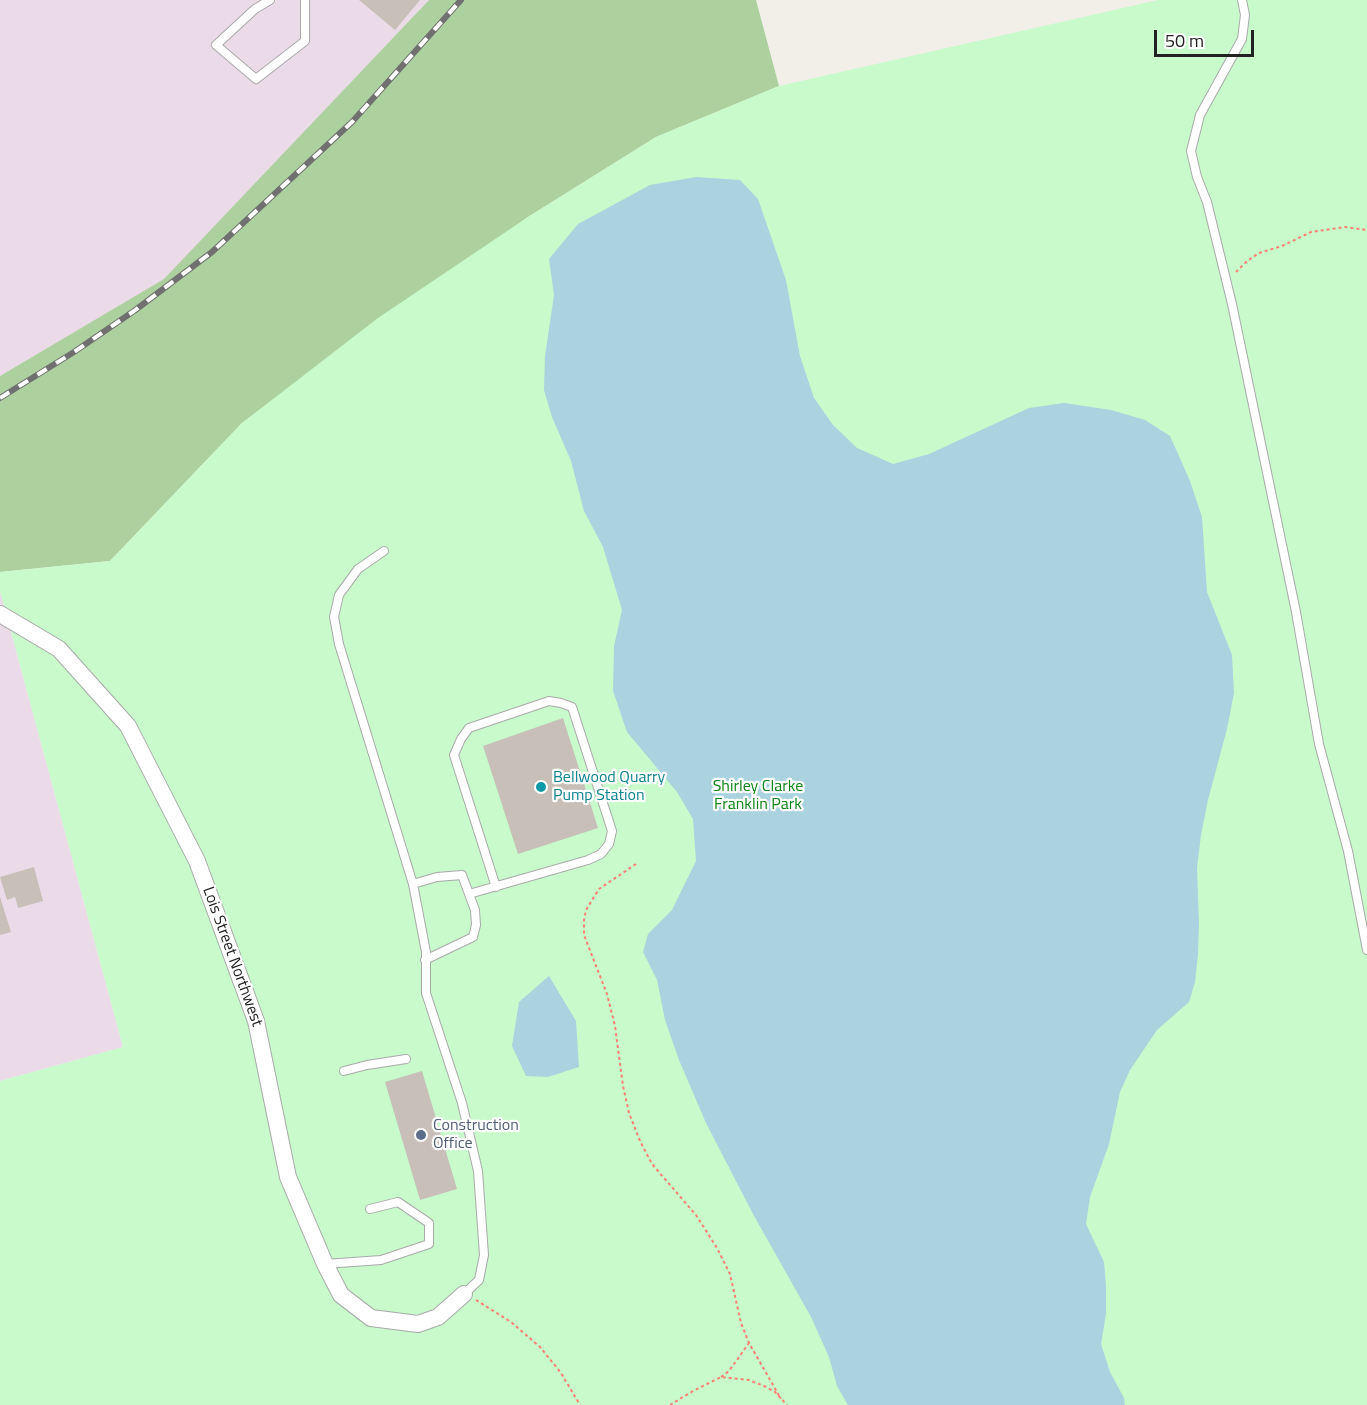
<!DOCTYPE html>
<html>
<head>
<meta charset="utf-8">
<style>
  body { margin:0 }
  #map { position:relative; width:1367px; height:1405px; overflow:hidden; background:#f2efe9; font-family:"Titillium Web",sans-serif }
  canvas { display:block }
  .scale { position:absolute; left:1154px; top:30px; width:100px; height:27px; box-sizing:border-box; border:3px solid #222; border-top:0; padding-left:8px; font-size:18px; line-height:21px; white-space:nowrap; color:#222; -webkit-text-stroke:4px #fff; paint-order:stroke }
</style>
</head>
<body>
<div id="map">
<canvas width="1367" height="1405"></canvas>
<div class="scale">50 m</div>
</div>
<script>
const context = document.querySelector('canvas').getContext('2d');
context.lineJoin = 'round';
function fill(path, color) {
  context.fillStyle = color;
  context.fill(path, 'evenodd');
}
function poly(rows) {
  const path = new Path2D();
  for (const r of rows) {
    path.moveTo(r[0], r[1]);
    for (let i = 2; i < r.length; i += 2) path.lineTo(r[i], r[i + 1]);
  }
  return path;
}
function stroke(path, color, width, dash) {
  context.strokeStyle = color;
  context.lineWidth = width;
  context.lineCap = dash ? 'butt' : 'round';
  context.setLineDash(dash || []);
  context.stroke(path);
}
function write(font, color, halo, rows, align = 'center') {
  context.font = font + ' "Titillium Web",sans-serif';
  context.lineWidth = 4.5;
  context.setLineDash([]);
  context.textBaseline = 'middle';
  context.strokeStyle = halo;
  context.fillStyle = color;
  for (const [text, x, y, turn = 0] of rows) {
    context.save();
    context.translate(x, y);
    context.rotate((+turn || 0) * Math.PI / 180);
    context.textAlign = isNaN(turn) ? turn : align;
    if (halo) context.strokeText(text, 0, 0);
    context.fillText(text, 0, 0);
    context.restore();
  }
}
const industrial = poly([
  [0,0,429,0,164,280,0,376],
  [0,591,123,1047,0,1081]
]);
const forest = poly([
  [429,0,756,0,779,86,656,137,528,217,242,423,110,561,0,572,0,376,164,279]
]);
const park = poly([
  [1158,0,1367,0,1367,1405,0,1405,0,1081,123,1047,0,591,0,572,110,561,242,423,378,318,528,217,656,137,779,86]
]);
const water = poly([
  [696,177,740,180,758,199,786,280,800,356,814,398,833,425,857,448,893,464,929,454,1029,408,1064,403,1111,410,1145,420,1170,436,1190,481,1202,517,1207,592,1232,655,1234,693,1227,729,1208,800,1201,835,1197,868,1199,924,1198,954,1195,982,1189,1002,1157,1030,1130,1070,1120,1092,1109,1144,1090,1197,1086,1224,1104,1262,1106,1286,1106,1314,1101,1344,1110,1372,1124,1398,1125,1405,848,1405,837,1386,829,1357,811,1317,753,1214,706,1123,679,1060,665,1020,657,980,643,952,648,934,672,910,696,861,693,819,677,792,627,732,613,691,614,646,622,610,603,547,584,511,571,461,552,417,544,390,545,356,554,295,549,259,578,224,650,185],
  [549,976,576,1021,579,1067,548,1077,526,1076,512,1046,519,1002]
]);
const building = poly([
  [359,0,420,0,395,30],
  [563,718,598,828,518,854,483,746],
  [34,867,43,901,18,908,15,897,7,900,0,877],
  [0,897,11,932,0,935],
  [422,1071,457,1189,420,1200,385,1082]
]);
const path = poly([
  [1236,272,1247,261,1259,253,1282,246,1311,232,1345,227,1367,230],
  [636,864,599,889,586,910,584,920,584,935,607,994,615,1026,623,1086,629,1113,640,1141,652,1164,696,1215,717,1248,730,1274,741,1323,749,1343,781,1399],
  [476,1300,511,1322,540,1347,561,1373,580,1405],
  [721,1377,729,1371,749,1343],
  [670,1405,693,1391,721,1377,749,1380,764,1386,775,1392,787,1405]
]);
const lane = poly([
  [270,0,255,9,216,45,256,79,305,41,305,0],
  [1242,0,1245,15,1242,39,1200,115,1191,151,1197,177,1207,202,1232,304,1296,612,1319,744,1348,851,1367,950],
  [384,551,358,569,339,595,334,617,339,644,413,884,426,952,426,993,462,1103,478,1171,484,1255,479,1280,464,1294],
  [413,884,437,877,462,875,475,910,476,925,473,937,425,960],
  [469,894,588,860,601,854,609,844,612,831,572,707,561,703,549,701,469,728,461,739,454,755,496,887],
  [344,1071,367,1065,406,1059],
  [325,1264,381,1260,429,1244,429,1223,398,1202,370,1209]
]);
const street = poly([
  [0,614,59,649,128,726,197,861,256,1021,288,1177,325,1264,341,1295,371,1318,418,1324,438,1317,464,1294]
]);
const rail = poly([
  [0,398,74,352,134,311,212,252,352,122,461,0]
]);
const markers = [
  [541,787,6,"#0f9aa8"],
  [421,1135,6,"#5c6f8a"]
];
const cultureNames = [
  ["Bellwood Quarry",553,778],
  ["Pump Station",553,796]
];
const parkNames = [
  ["Shirley Clarke",758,787],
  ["Franklin Park",758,805]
];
const streetNames = [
  ["Lois Street Northwest",232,957,70]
];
const serviceNames = [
  ["Construction",433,1126],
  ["Office",433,1144]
];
fill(industrial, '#ebdbe8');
fill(forest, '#add19e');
fill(park, '#c8facc');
fill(water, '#aad3df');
fill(building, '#c7bfb8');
stroke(lane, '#a9a9a9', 10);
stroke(street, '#a9a9a9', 18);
stroke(path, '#fa8072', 2, [3, 3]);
stroke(lane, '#fff', 8);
stroke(street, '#fff', 16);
stroke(rail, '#707070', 6);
stroke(rail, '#fff', 4, [11]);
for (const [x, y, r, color] of markers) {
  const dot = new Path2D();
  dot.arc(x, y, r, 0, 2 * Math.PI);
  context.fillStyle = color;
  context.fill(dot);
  stroke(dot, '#fff', 2);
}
write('16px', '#0d838f', '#fff', cultureNames, 'left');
write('16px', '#0c8416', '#fff', parkNames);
write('16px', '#222', '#fff', streetNames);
write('16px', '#4e5e75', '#fff', serviceNames, 'left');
</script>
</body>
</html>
